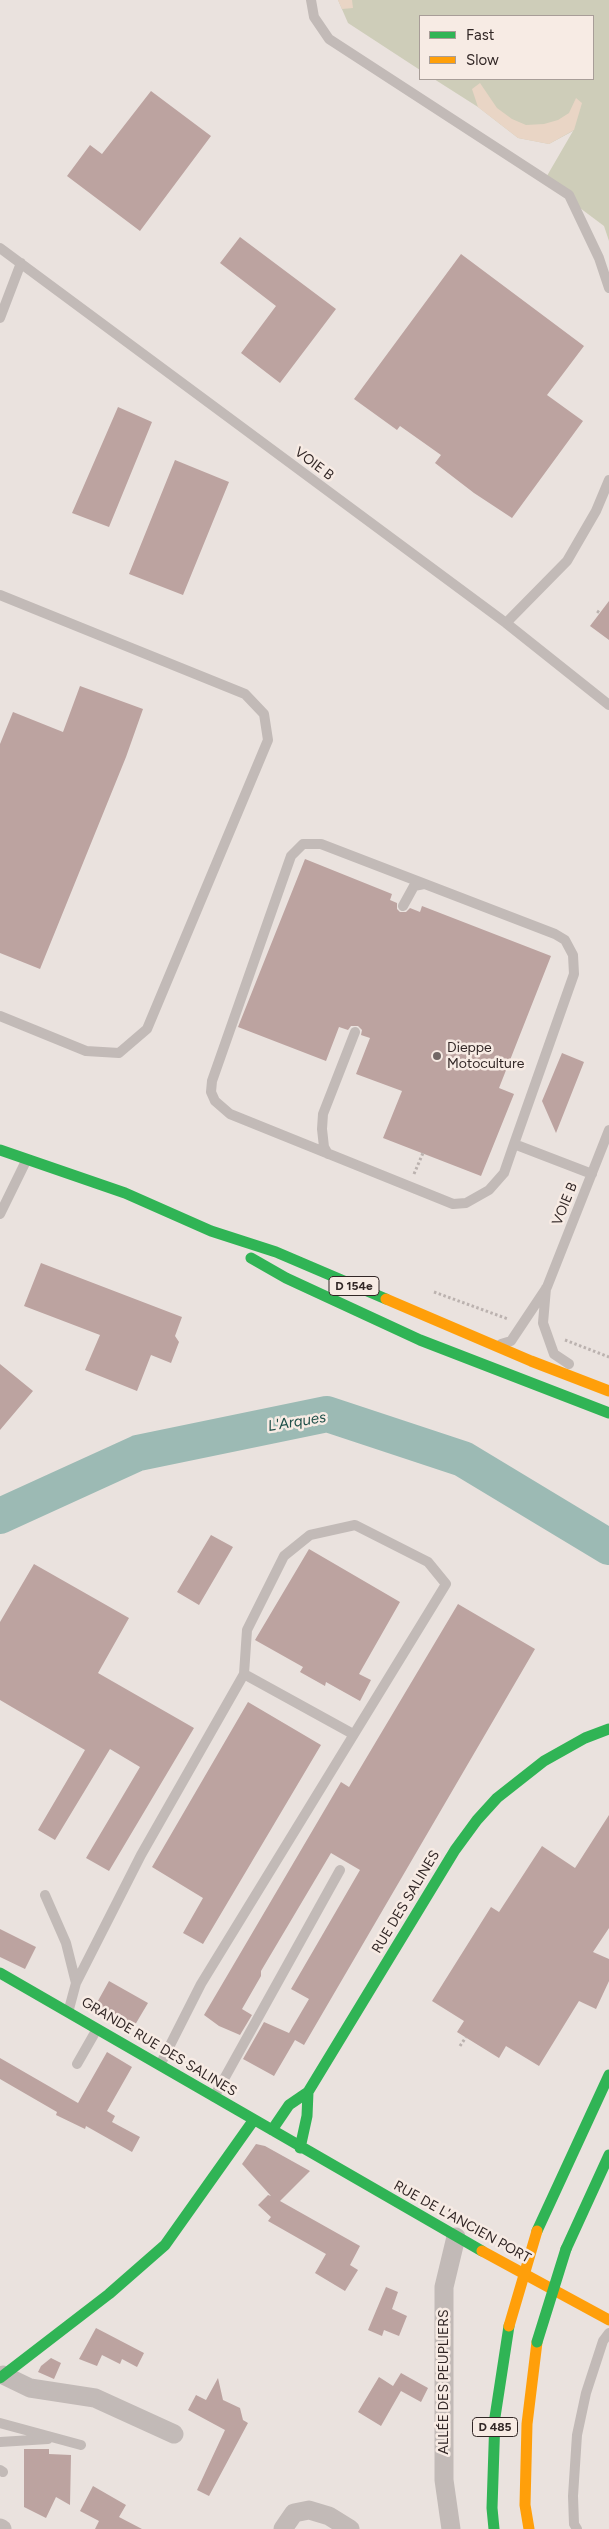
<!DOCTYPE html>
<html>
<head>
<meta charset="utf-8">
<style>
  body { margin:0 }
  #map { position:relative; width:609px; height:2529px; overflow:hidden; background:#eae2de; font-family:Figtree,sans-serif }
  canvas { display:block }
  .legend { position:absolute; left:419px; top:15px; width:175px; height:65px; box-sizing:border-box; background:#f7ebe4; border:1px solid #a89d98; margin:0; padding:6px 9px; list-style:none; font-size:15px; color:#322726 }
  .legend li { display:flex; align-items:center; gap:10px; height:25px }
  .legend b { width:25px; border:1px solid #a89d98 }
</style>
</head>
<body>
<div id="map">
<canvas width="609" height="2529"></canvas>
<ul class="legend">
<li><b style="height:6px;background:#30b455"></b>Fast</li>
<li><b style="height:6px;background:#ff9f0a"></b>Slow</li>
</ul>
</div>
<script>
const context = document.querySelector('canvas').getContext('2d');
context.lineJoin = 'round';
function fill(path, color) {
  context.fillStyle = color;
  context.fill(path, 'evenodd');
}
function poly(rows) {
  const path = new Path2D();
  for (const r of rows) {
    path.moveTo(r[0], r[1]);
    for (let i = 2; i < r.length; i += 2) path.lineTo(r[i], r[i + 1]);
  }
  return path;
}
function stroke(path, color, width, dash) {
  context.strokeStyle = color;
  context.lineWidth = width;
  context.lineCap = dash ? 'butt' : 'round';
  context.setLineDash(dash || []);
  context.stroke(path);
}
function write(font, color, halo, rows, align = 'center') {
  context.font = font + ' Figtree,sans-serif';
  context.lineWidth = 5;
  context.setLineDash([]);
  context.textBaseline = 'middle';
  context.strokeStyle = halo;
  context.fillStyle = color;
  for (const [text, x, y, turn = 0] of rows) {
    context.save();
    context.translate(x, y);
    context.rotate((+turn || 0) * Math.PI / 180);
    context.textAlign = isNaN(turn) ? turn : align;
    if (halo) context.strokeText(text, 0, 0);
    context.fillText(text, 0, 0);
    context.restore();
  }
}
const green = poly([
  [338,0,609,0,609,241,604,226,544,181,573,131,549,144,518,138,478,107,434,79,593,79,593,16,420,16,420,70,348,23]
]);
const sand = poly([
  [338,0,352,0,353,8,342,9],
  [480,83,497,108,512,119,526,125,544,124,558,120,569,113,576,98,582,103,574,130,549,144,518,138,478,107,472,89]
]);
const river = poly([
  [0,1516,138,1453,327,1414,463,1459,609,1547]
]);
const building = poly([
  [151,91,211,136,140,231,67,176,90,145,102,154],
  [240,237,336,309,280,383,241,353,276,306,220,263],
  [461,254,584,346,547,395,583,421,512,518,474,493,435,463,441,455,400,426,397,430,354,399],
  [118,407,152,422,109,527,72,513],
  [175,460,229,482,183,595,129,574],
  [609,601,609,640,590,626],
  [80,686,143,709,126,757,40,969,0,953,0,744,13,712,63,732],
  [305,859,392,894,390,900,397,903,397,909,400,912,406,912,410,908,420,912,422,906,551,956,499,1088,514,1094,481,1176,383,1138,402,1091,356,1074,370,1038,361,1035,362,1030,358,1026,351,1026,348,1030,339,1027,326,1061,238,1027],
  [562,1053,584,1062,556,1133,542,1101],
  [41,1263,182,1317,175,1336,179,1342,171,1363,151,1355,137,1391,85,1370,100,1335,24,1306],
  [0,1364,33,1391,0,1430],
  [211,1535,233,1547,199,1605,177,1592],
  [309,1549,400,1602,359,1674,371,1680,360,1701,326,1682,325,1686,300,1672,303,1667,255,1640],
  [34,1564,129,1618,98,1673,194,1728,109,1871,86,1858,140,1767,110,1749,55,1840,38,1830,85,1750,0,1700,0,1622],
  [458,1604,535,1649,304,2045,295,2040,274,2076,243,2059,264,2022,289,2033,309,1999,291,1989,360,1870,331,1853,261,1971,261,1976,242,2009,252,2015,240,2035,219,2026,204,2015,341,1782,349,1787],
  [248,1702,321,1745,203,1944,183,1933,203,1898,152,1867],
  [609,1815,609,1928,593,1952,609,1959,609,1981,596,2009,579,2001,539,2066,506,2046,499,2058,457,2032,464,2021,432,2001,491,1907,499,1912,542,1846,575,1868],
  [0,1929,36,1947,25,1969,0,1957],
  [109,1981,148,2003,132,2030,94,2008],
  [107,2052,132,2067,107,2111,115,2116,112,2122,140,2137,132,2152,86,2126,85,2129,56,2115,57,2112,0,2079,0,2058,78,2103],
  [256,2144,265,2146,310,2171,280,2201,360,2246,350,2265,358,2270,345,2291,315,2273,326,2254,268,2221,271,2217,258,2205,268,2195,271,2196,242,2164],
  [386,2287,398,2292,392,2309,407,2316,399,2336,384,2330,382,2336,368,2330],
  [96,2328,144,2353,137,2367,122,2359,120,2364,102,2355,97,2366,79,2359],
  [51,2358,61,2363,54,2379,38,2372,41,2366],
  [401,2373,428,2388,421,2402,401,2391,381,2426,358,2412,379,2377,393,2386],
  [218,2378,223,2400,240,2408,243,2420,248,2423,209,2496,197,2490,225,2430,188,2410,196,2395,206,2400],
  [24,2449,49,2449,49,2454,71,2455,70,2505,56,2497,46,2518,24,2507],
  [93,2486,126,2505,119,2517,142,2529,95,2529,99,2521,80,2511]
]);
const path = poly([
  [597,611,600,613],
  [414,1174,423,1153],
  [434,1292,508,1319],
  [565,1340,609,1357],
  [460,2046,466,2037]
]);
const lane = poly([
  [311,0,314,17,329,39,569,195,599,258,609,288],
  [0,248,506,623,609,705],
  [0,318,21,263],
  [0,595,245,694,264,714,268,740,147,1029,119,1053,86,1051,0,1016],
  [506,623,567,561,596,511,609,480],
  [403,906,414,886,424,884],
  [514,1144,504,1173,489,1190,466,1203,453,1204,230,1114,215,1101,211,1092,212,1081,291,856,303,844,321,844,555,934,565,940,573,955,574,974,514,1144,592,1174],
  [328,1154,324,1147,322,1129,323,1114,355,1032],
  [0,1214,26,1161],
  [546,1288,543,1323,554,1354,569,1364],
  [501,1344,511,1341,547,1287,609,1130],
  [244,1674,353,1734],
  [45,1895,66,1943,76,1983],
  [69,2009,76,1983,141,1855,244,1674,247,1630,284,1556,310,1535,355,1525,428,1562,446,1584,201,1984,160,2065],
  [77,2064,97,2029],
  [214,2097,340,1870],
  [0,2423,81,2445],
  [0,2442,48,2439],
  [0,2470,3,2472],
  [577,2529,574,2524,573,2496,577,2435,586,2393,603,2341,609,2333]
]);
const street = poly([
  [3,2375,30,2388,95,2398,174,2434],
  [0,2528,2,2529],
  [283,2529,294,2513,309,2510,329,2516,350,2529],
  [451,2529,444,2480,444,2287,456,2237]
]);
const fast = poly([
  [0,1150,125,1193,211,1231,276,1252,386,1299],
  [251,1258,286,1278,420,1340,609,1413],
  [0,1973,482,2251],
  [272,2130,289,2105,308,2092],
  [300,2148,307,2116,308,2092,455,1850,477,1820,497,1798,544,1761,585,1738,609,1729],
  [537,2231,609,2075],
  [566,2249,609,2155],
  [0,2378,109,2294,165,2245,253,2121],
  [494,2529,492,2508,495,2417,509,2326]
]);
const slow = poly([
  [386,1299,531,1361,609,1391],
  [482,2251,609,2320],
  [529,2529,525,2505,527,2424,537,2342]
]);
const fastBridge = poly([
  [537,2342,566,2249]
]);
const slowBridge = poly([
  [509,2326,537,2231]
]);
const markers = [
  [437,1056,5,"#726866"]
];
const shields = [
  [354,1286,50],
  [495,2427,45]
];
const shieldNames = [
  ["D 154e",354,1286],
  ["D 485",495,2427]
];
const streetNames = [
  ["VOIE B",314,464,37],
  ["VOIE B",565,1204,-68],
  ["RUE DES SALINES",406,1902,-59],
  ["GRANDE RUE DES SALINES",159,2047,31],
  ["RUE DE L'ANCIEN PORT",462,2222,29],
  ["ALLÉE DES PEUPLIERS",444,2382,-90]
];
const poiNames = [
  ["Dieppe",447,1048],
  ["Motoculture",447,1064]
];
const waterNames = [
  ["L'Arques",297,1422,-9]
];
fill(green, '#cecdb9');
fill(sand, '#e9d5c5');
stroke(river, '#9cbab4', 36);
fill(building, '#bca3a0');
stroke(path, '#bbb2af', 3, [2.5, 2.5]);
stroke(lane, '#c2bab7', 10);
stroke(street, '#c2bab7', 19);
stroke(fast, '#30b455', 11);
stroke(slow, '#ff9f0a', 11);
stroke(fastBridge, '#30b455', 11);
stroke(slowBridge, '#ff9f0a', 11);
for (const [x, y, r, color] of markers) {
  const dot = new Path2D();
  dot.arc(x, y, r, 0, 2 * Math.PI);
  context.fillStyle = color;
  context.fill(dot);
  stroke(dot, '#f7ebe4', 2);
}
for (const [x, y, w] of shields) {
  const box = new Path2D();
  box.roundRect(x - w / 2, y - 9.5, w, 19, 4);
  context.fillStyle = '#f7ebe4';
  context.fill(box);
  stroke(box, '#322726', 1);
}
write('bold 12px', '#322726', null, shieldNames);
write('14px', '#322726', '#f7ebe4', streetNames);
write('14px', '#322726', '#f7ebe4', poiNames, 'left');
write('italic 15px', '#1f5049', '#f7ebe4', waterNames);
</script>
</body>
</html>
